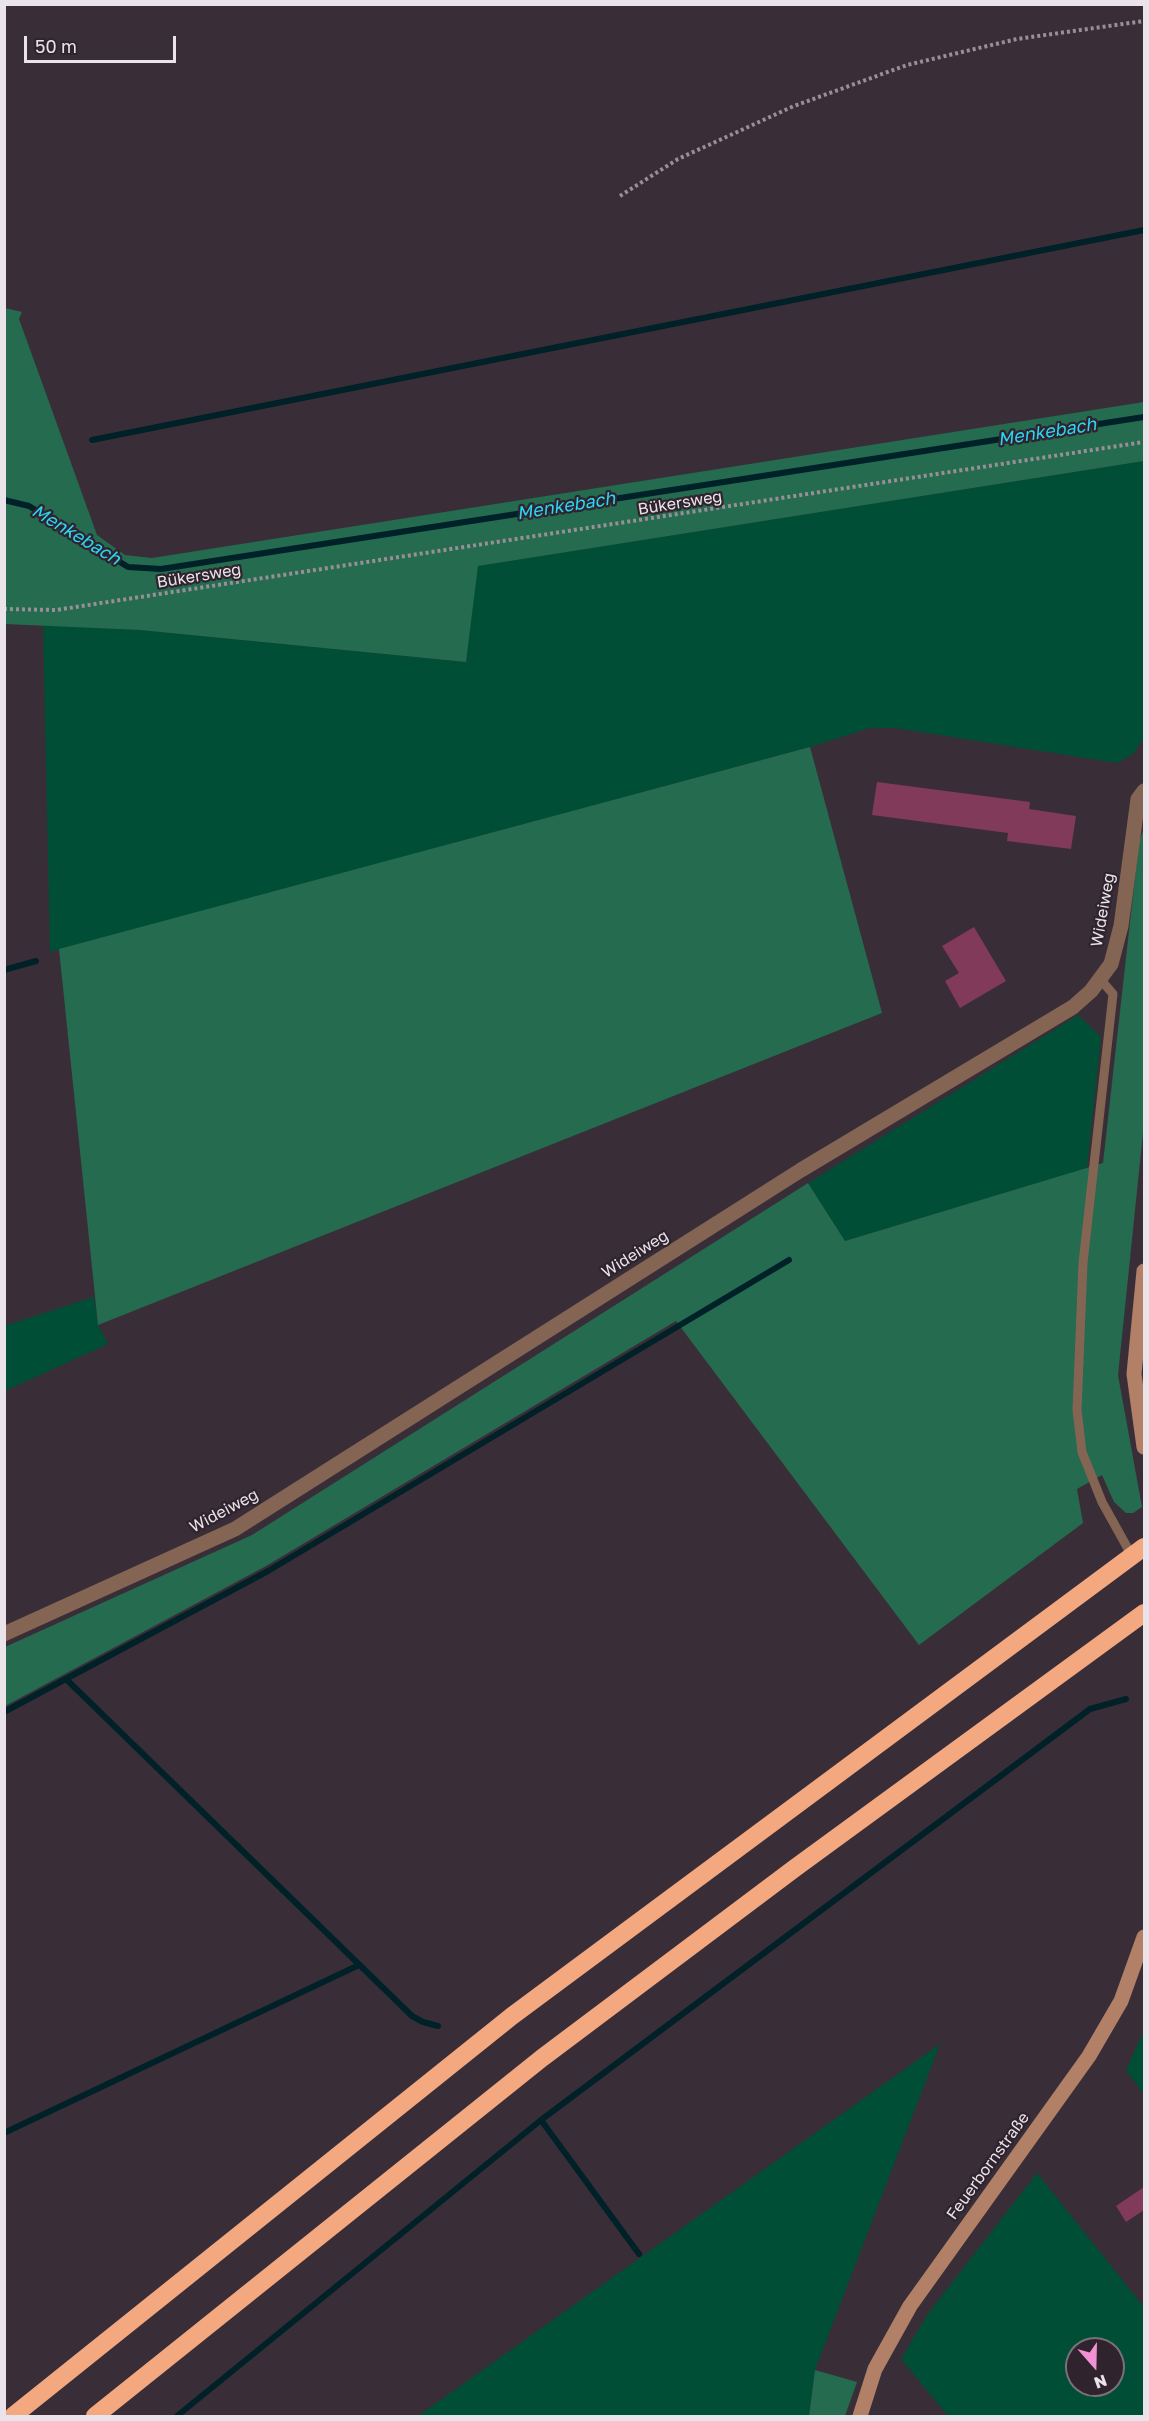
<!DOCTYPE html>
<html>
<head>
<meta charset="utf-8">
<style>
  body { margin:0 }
  #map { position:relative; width:1149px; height:2421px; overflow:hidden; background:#392e38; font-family:"Golos Text",sans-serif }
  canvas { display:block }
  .frame { position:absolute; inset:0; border:6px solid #eae3e9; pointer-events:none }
  .north { position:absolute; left:1065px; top:2337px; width:60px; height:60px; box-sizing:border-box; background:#2f242e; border:2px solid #7a7079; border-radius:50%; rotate:160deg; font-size:16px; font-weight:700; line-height:24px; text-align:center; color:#eae3e9 }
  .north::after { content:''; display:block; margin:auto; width:21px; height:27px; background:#f491d4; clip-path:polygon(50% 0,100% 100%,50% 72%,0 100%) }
  .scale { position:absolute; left:24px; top:36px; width:152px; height:27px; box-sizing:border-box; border:3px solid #eae3e9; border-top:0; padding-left:8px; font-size:18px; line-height:21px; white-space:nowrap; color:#eae3e9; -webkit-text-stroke:4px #2f242e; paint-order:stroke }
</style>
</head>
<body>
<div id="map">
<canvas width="1149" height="2421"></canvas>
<div class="frame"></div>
<div class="north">N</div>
<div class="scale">50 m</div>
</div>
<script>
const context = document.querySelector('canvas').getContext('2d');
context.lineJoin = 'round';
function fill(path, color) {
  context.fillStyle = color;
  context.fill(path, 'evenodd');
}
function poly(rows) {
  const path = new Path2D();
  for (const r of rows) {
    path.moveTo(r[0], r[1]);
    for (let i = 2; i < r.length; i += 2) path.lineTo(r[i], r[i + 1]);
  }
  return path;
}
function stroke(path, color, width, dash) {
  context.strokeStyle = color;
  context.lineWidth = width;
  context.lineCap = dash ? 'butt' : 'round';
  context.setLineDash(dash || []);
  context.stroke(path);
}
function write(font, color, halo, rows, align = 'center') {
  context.font = font + ' "Golos Text",sans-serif';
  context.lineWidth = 4.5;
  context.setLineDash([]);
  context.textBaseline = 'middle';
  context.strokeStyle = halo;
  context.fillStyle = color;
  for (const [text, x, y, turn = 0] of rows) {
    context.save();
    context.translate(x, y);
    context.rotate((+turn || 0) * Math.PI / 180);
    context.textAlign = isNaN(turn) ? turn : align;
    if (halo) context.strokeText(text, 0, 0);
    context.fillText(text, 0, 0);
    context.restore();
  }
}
const green = poly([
  [1144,461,1144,738,1133,754,1117,763,895,728,870,728,810,747,50,952,43,625,140,630,466,662,477,566],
  [1078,1015,1101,1037,1087,1168,845,1241,808,1183],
  [94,1297,98,1325,108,1344,5,1391,4,1326],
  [1144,2030,1144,2095,1126,2070],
  [940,2044,815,2370,809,2416,418,2416],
  [1037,2173,1144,2307,1144,2416,948,2416,901,2359,927,2315],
  [1077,2349,1113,2349,1113,2385,1077,2385]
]);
const forest = poly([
  [5,308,22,312,19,319,97,535,125,555,152,558,1144,402,1144,461,478,566,466,662,140,630,5,624,4,491,6,490],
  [810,747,882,1013,98,1325,59,949],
  [1144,828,1144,1123,1118,1375,1142,1507,1133,1513,1126,1513,1114,1502,1102,1475,1077,1489,1083,1523,919,1645,676,1321,266,1566,5,1706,5,1647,252,1535,808,1183,845,1241,1103,1163,1139,842],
  [815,2370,857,2382,845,2416,809,2416]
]);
const stream = poly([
  [92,440,1144,230],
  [4,500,29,506,128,567,161,569,1144,417],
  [4,970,36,961],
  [67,1680,412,2016,423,2022,438,2026],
  [4,1712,268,1571,789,1260],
  [541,2120,639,2254],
  [4,2133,359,1965],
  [177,2416,541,2120,1090,1709,1126,1699]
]);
const building = poly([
  [877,782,1030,802,1029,809,1076,816,1071,849,1007,841,1008,833,872,815],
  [974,927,1006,981,960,1008,945,981,959,973,942,946],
  [1144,2187,1144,2210,1126,2222,1116,2206]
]);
const path = poly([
  [620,196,678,159,794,106,907,65,1017,39,1144,21],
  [4,609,56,610,1144,442]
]);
const lane = poly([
  [1101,980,1113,994,1083,1263,1077,1410,1082,1452,1102,1502,1132,1556]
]);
const street = poly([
  [4,1634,235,1529,801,1170,1073,1007,1091,991,1111,964,1121,926,1138,799,1144,791]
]);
const secondary = poly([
  [1144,1271,1134,1374,1144,1447],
  [860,2416,875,2369,910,2306,1089,2056,1121,2001,1144,1937]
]);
const highway = poly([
  [13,2416,512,2016,1144,1547],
  [95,2416,542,2058,795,1868,1144,1613]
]);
const streetNames = [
  ["Bükersweg",680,503,-9],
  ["Bükersweg",199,576,-9],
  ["Wideiweg",1103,910,-80],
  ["Wideiweg",635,1254,-32],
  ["Wideiweg",224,1511,-28],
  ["Feuerbornstraße",988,2166,-54]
];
const waterNames = [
  ["Menkebach",1047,432,-9],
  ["Menkebach",566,506,-9],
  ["Menkebach",76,535,31]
];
fill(green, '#004e35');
fill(forest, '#246b4f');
stroke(stream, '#002128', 6);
fill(building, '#813a5a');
stroke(path, '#988f97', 4, [3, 3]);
stroke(lane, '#846554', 9);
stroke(street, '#846554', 15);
stroke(secondary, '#b18066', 15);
stroke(highway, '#f4a880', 18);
write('16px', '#eae3e9', '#2f242e', streetNames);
write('italic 18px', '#29d7f4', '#2f242e', waterNames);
</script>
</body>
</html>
